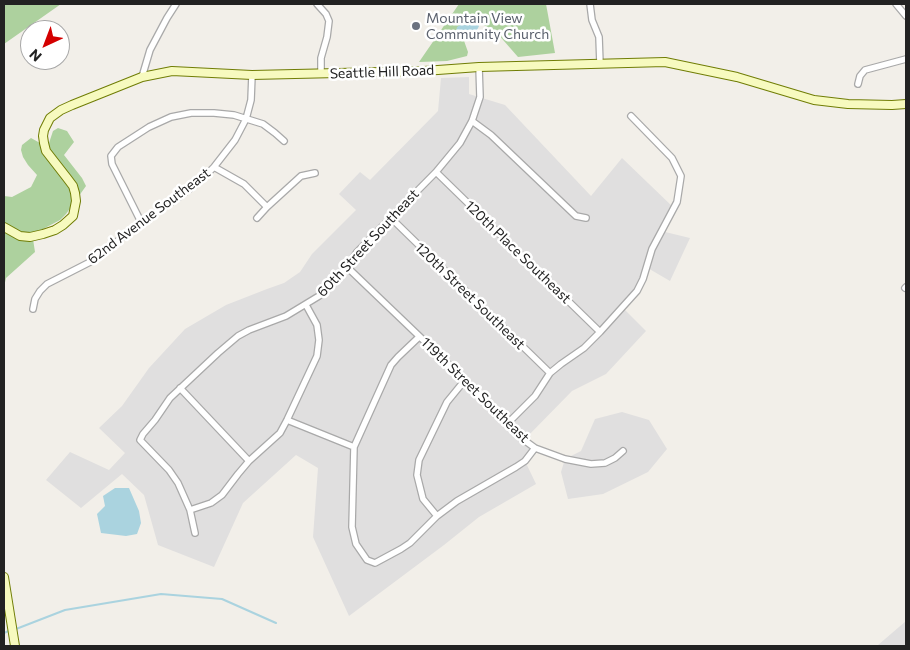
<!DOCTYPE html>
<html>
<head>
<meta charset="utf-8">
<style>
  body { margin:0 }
  #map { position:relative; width:910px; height:650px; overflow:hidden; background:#f2efe9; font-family:Commissioner,sans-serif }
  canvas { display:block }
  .frame { position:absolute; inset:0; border:5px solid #222; pointer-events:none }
  .north { position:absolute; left:20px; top:20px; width:50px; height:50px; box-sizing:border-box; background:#fff; border:1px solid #a7a7a7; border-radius:50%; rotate:223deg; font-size:14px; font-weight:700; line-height:20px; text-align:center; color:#222 }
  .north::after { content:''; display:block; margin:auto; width:18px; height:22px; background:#d40000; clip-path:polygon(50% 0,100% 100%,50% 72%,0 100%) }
</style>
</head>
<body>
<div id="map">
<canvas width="910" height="650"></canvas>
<div class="frame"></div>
<div class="north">N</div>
</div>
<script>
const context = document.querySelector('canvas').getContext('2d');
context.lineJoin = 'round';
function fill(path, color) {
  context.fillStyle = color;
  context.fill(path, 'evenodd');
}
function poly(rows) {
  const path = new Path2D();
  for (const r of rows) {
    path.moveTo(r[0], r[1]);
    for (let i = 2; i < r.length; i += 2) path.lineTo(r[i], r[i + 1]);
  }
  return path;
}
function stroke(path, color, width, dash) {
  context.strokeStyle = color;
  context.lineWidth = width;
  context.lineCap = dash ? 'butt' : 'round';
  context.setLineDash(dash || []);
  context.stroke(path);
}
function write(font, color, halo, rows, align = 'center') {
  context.font = font + ' Commissioner,sans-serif';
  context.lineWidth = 5;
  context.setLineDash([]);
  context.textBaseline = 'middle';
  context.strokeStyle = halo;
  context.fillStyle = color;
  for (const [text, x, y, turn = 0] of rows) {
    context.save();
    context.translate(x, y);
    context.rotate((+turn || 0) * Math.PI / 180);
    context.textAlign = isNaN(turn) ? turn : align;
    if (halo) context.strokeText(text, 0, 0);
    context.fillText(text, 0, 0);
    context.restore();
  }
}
const residential = poly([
  [469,77,469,94,505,105,591,196,622,158,674,208,661,231,690,238,670,281,646,267,643,279,622,307,646,331,606,374,572,391,525,439,535,448,525,461,536,484,479,517,444,545,349,616,313,537,318,468,296,455,243,503,214,567,158,545,144,495,122,474,81,508,46,480,70,452,109,470,125,453,99,428,122,406,149,368,185,329,226,305,267,289,284,283,300,272,312,254,356,210,339,194,360,172,370,180,438,111,441,78],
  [622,412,649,420,667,449,648,472,603,494,568,499,561,472,565,459,581,451,595,419],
  [906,621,906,646,877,646,878,645]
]);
const forest = poly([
  [4,4,61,4,4,44],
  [459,4,546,4,555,53,518,57,497,33,474,19,458,27,456,32,461,38,463,38,468,52,467,56,447,61,419,62],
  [58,128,67,131,74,142,64,155,82,178,86,186,66,214,60,220,43,229,33,239,35,252,6,278,4,287,4,196,12,197,31,187,37,175,28,165,23,157,21,150,22,145,31,138,40,143,49,143,53,131]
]);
const water = poly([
  [474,19,477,21,479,26,477,30,463,38,461,38,456,32,457,27,469,20],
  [115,488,129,488,139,511,141,523,137,534,126,536,101,533,97,514,105,506,103,496]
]);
const stream = poly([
  [16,629,65,610,161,594,222,599,276,623],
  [4,633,11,630]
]);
const minor = poly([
  [317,4,326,14,329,21,327,37,321,58,321,74],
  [590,4,592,20,599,37,600,64],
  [896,4,906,16],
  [142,77,150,50,167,18,176,4],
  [858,84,860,76,865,70,906,59],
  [472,121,491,135,576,216,586,218],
  [214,167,244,184,267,207],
  [436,172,600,332],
  [257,218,267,207,301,176,315,173],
  [391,218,550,373],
  [141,222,112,164,111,156,118,147,149,127,171,117,191,113,214,113,234,115,263,124,275,133,284,141],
  [347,267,465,380,524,440,535,448,565,459,591,464,605,463,615,458,623,451],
  [905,288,906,287],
  [33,309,35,299,40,291,47,284,94,260,141,222,176,199,200,181,214,167,235,140,246,119,251,100,252,75],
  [419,337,398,357,391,365,354,447,352,527,356,544,367,560,375,563,401,549,410,543,437,516,457,501,516,467,525,461,535,448],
  [180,388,249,461],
  [287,420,354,447],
  [508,423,535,396,550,373,561,364,584,348,600,332,637,291,643,279,652,249,677,202,681,176,672,158,631,116],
  [190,510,211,503,222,495,238,474,249,461,280,433,287,420,317,356,319,340,317,325,306,305],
  [437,516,423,499,417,475,419,460,447,402,465,380],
  [195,533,190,510,178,483,169,470,140,440,143,434,155,420,170,398,218,353,238,336,249,330,286,316,319,296,347,267,357,252,436,172,460,143,472,121,480,97,479,67]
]);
const secondary = poly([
  [4,227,20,236,30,237,43,234,55,230,63,225,73,216,76,201,75,193,73,186,67,178,46,151,44,143,43,136,44,130,50,118,61,110,72,105,142,77,172,71,252,75,424,71,479,67,665,62,737,77,814,100,848,104,892,105,906,104],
  [4,577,15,646]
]);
const markers = [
  [416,26,5,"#6b7280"]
];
const worshipNames = [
  ["Mountain View",426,18],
  ["Community Church",426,34]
];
const streetNames = [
  ["Seattle Hill Road",382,72,-2],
  ["62nd Avenue Southeast",149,216,-37],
  ["60th Street Southeast",368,243,-47],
  ["120th Place Southeast",518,252,44],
  ["120th Street Southeast",470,296,44],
  ["119th Street Southeast",475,390,44]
];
fill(residential, '#e0dfdf');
fill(forest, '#add19e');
fill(water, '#aad3df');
stroke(stream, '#aad3df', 2);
stroke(minor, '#a9a9a9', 8);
stroke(secondary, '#707d05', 10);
stroke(minor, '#fff', 5.5);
stroke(secondary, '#f7fabf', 8);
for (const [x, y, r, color] of markers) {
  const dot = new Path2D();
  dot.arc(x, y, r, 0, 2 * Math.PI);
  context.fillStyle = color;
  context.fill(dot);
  stroke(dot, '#fff', 2);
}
write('14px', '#5b616d', '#fff', worshipNames, 'left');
write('14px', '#222', '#fff', streetNames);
</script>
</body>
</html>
